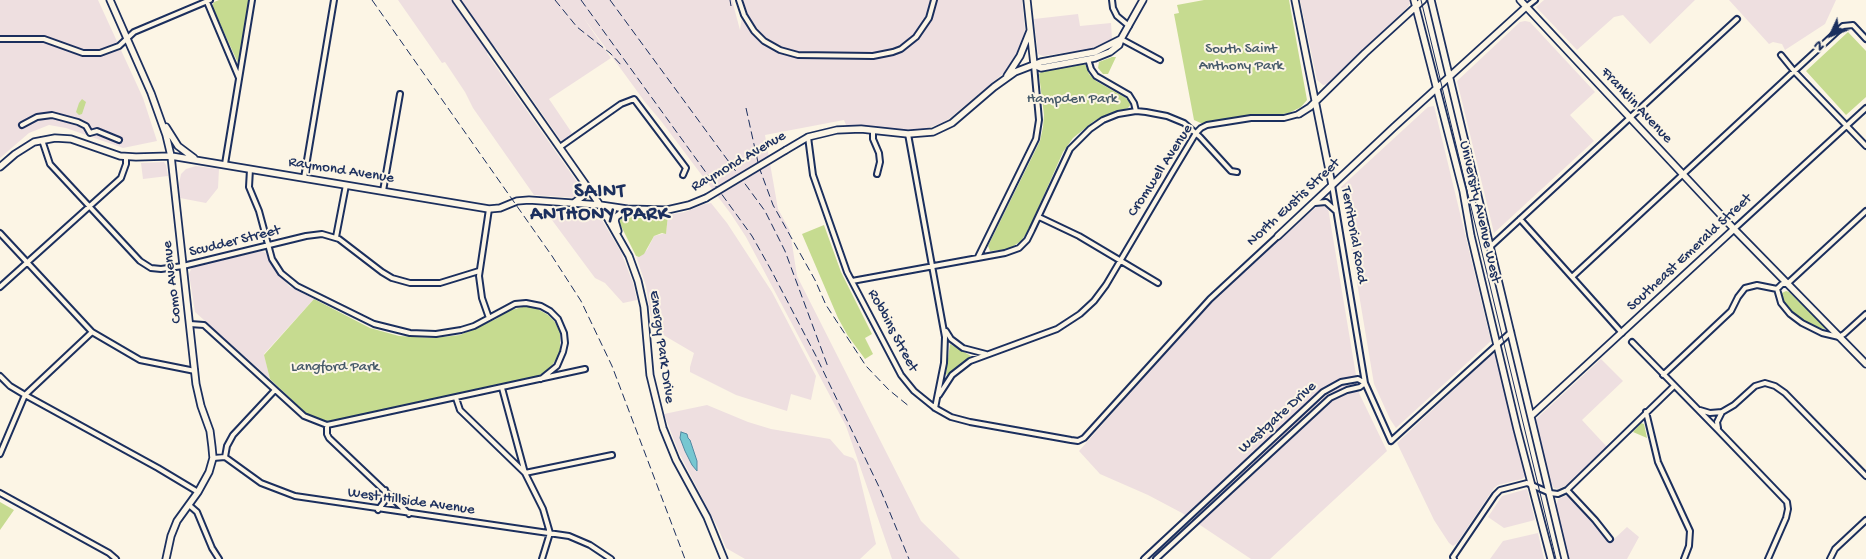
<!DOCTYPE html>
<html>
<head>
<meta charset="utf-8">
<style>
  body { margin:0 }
  #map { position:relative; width:1866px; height:559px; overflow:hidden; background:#fcf5e5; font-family:"Gochi Hand",sans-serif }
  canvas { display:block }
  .north { position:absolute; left:1806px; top:10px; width:50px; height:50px; -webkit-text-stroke:4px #fcf5e5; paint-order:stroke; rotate:227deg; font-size:14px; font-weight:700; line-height:20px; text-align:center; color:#1b2f5e }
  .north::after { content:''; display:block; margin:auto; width:18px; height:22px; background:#1b2f5e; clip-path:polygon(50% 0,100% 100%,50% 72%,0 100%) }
</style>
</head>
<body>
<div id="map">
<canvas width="1866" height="559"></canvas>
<div class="north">N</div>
</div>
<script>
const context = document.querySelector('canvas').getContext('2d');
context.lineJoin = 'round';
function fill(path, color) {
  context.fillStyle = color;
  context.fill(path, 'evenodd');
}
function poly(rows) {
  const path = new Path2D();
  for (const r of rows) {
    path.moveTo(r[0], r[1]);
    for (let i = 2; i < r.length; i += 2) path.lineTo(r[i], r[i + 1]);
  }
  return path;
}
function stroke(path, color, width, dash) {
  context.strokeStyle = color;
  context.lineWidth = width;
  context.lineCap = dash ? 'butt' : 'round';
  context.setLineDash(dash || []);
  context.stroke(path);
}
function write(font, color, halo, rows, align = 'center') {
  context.font = font + ' "Gochi Hand",sans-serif';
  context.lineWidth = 4;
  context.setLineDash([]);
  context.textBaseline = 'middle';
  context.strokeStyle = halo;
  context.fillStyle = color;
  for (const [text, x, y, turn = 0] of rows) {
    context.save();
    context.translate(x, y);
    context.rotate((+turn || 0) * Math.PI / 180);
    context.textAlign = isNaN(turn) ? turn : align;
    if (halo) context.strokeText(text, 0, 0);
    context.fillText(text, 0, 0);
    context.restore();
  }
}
const built = poly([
  [0,0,98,0,143,98,157,141,123,148,66,128,49,125,29,133,0,158],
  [398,0,732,0,740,30,744,0,1022,0,1025,30,1021,48,1016,58,1005,72,950,118,942,123,925,129,908,130,846,125,844,120,765,135,778,209,790,231,797,276,921,521,960,559,892,559,846,426,746,237,731,214,661,121,645,102,583,17,611,58,549,99,572,133,562,142,496,48,487,54,582,189,582,193,576,198,534,195,473,108,465,92,445,62,442,63],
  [1300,0,1411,0,1411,1,1408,7,1328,84,1323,85,1317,80],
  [1544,0,1695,0,1650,44,1623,15,1614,17,1577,50,1536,7],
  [1729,0,1836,0,1825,24,1785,50,1782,44,1773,42,1769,44],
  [1078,14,1080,26,1111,23,1112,39,1090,49,1043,56,1038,54,1034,19],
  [1525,21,1530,22,1595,92,1570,115,1594,141,1494,233,1457,81,1520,22],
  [1434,106,1491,341,1396,428,1390,419,1374,384,1341,187,1428,107],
  [164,162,166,165,168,176,143,179,141,163],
  [196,166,219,169,218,188,206,203,180,198,179,184,181,174,186,169],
  [711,203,727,223,772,292,816,376,811,400,791,394,787,411,736,395,690,372,690,367,694,353,653,329,646,286,636,256,637,257,647,250,654,236,666,233,668,215,685,212,705,204],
  [1323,206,1328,208,1359,393,1387,451,1270,559,1251,559,1182,513,1148,495,1100,474,1079,451,1190,325,1224,290,1316,207],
  [560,207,596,210,621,252,633,283,637,300,623,303,605,283,595,278,549,216],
  [262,251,266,253,274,268,289,286,314,299,264,354,270,379,195,312,189,274,192,267],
  [1495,354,1497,356,1526,476,1522,479,1498,485,1494,488,1457,543,1453,546,1449,543,1434,520,1397,443,1491,355],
  [1601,359,1623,381,1582,420,1607,447,1567,485,1558,489,1554,488,1550,482,1536,419],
  [707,405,748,422,771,429,830,439,844,455,853,458,856,462,876,544,860,559,745,559,726,548,718,528,679,453,664,414],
  [1527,489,1535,520,1504,528,1488,517,1502,496],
  [1568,495,1594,521,1608,539,1614,539,1627,527,1639,537,1627,559,1568,559,1556,506,1558,499],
  [1538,533,1544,559,1490,559,1503,541]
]);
const green = poly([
  [219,0,250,0,240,62,238,63,212,6,214,2],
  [1204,0,1289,0,1307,100,1301,107,1289,113,1277,115,1245,116,1203,124,1194,120,1174,14,1179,13,1177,5],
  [1848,32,1866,51,1866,97,1846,115,1806,71],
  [1112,57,1116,57,1108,74,1103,74,1098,68,1099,62],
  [1083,63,1086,66,1089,74,1096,81,1126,98,1131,104,1128,108,1104,116,1094,121,1073,138,1063,152,1028,231,1021,241,1009,249,990,251,988,246,1040,141,1043,127,1044,115,1039,74,1043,71],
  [82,99,86,102,82,114,79,115,76,112,79,103],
  [629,213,651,215,668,215,666,234,662,233,654,236,644,254,639,257,636,256,619,222,623,216],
  [824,225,841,272,872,334,865,338,873,354,865,359,848,336,838,318,802,234],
  [1786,291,1789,292,1824,326,1825,329,1817,328,1794,314,1782,300,1782,293],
  [314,299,370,328,399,336,434,338,460,335,496,319,508,311,526,306,534,307,548,315,555,322,560,332,560,353,549,370,538,376,331,422,320,420,306,413,270,379,264,355],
  [950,344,971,356,947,375,946,374],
  [1641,423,1644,424,1647,438,1633,432],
  [0,502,14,510,0,530]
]);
const water = poly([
  [681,432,687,434,688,438,690,440,697,461,697,471,692,465,685,451,680,438,681,432]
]);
const street = poly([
  [739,0,744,15,754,31,764,41,780,50,798,55,873,56,893,52,901,49,916,37,929,18,934,0],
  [1112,0,1113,8,1117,16,1129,26],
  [207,2,239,78],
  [1526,7,1535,0],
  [0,39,44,39,83,53,100,53,119,46,134,32,210,0],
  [1121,39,1160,60],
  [1781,55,1794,71,1866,146],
  [1088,59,1091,69,1096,76,1129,95,1134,103,1136,111],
  [22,125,37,117,52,115,78,122,86,126,90,133,97,131,119,140],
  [873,130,873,139,879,153,880,162,877,174],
  [908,134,945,337,944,363,935,408],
  [808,137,813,175,847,272,901,375,914,391,935,408,951,417,970,422,1071,440,1078,441,1084,438,1210,299,1278,236],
  [42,140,50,164,140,261,151,268,161,269,183,266,306,236,322,234,339,239,382,272,392,278,410,283,440,283,479,271],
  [560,147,621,104,634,99,686,168,683,175],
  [225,164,252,0],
  [250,169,249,187,259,211,272,259,281,273,297,286,374,324,410,333,436,334,461,330,474,326,515,304,526,303,541,306,550,311,558,319,564,333,565,343,563,352,557,366,541,379],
  [304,178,334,0],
  [1332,185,1365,383,1391,441,1511,332],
  [383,191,400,94],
  [1315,203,1326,202,1336,211],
  [489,209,479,276,482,298,489,318],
  [1039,217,1079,236,1158,283],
  [1520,219,1622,333],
  [1734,229,1866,108],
  [0,233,92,332,140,360,195,371],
  [336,237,346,185],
  [1491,246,1737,19],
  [978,257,1036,139,1039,120,1034,65],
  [1572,277,1843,26,1853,25,1866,39],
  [852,281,1005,253,1019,248,1027,240,1032,230,1070,149,1090,129,1103,120,1118,114,1136,111,1146,112,1167,116,1184,123,1200,137,1231,171,1237,172],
  [0,287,121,178,126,164,126,157],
  [1777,289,1781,303,1790,314,1802,323,1822,333,1839,337,1844,334,1866,314],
  [190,324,204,325,304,416,327,425,327,434,329,438,409,514],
  [946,331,951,339,963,348,986,354],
  [1632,342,1718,430,1787,502,1788,509,1786,518,1768,559],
  [1663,375,1731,311,1738,297,1745,288,1757,285,1777,289,1782,284,1787,284,1866,211],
  [0,376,10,386,25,395,158,468,198,492],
  [502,388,525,473],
  [939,395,952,375,970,361,1057,329,1080,314,1094,301,1106,285,1172,173,1196,133,1201,128,1207,125,1251,118,1284,118,1299,114],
  [456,398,460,410,525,473,543,509,550,533,542,559],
  [1700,410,1710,413,1722,412,1734,405,1755,386,1765,383,1775,386,1785,393,1866,476],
  [1646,412,1658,462,1690,531,1689,546,1684,559],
  [327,425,585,369],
  [1718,428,1717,422,1722,412],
  [0,454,25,395,92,332],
  [225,457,227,446,233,435,275,390],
  [213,458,225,457,261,483,295,496,569,536,590,545,611,559],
  [525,473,612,455],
  [1567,490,1595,520,1610,539],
  [0,493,109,553,116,559],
  [189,505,197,512,212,548,219,559],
  [378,510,384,502,385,490],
  [1144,559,1323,392,1341,382,1358,379,1365,383],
  [1156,559,1330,398,1347,390,1360,387,1365,383],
  [1454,559,1453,557,1495,495,1500,490,1527,483,1550,493,1558,494,1567,490,1674,386],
  [1830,559,1835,549,1866,520]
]);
const secondary = poly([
  [110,0,151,93,166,135,171,156,196,384,201,406,210,431,212,447,213,458,209,472,198,492,177,521,171,536,166,559],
  [456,0,600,205,629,256,638,281,644,307,650,375,663,428,676,460,707,517,724,559],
  [1027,0,1034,65],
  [1295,0,1332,185],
  [1414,0,1463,191,1471,236,1517,429,1551,559],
  [1431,0,1565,559],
  [1520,0,1734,229,1866,364],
  [1034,65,1041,68,1095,58,1110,52,1119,45,1121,39,1143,0],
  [1007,76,1020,56,1030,31],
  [1299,114,1310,107,1365,53,1423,0],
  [166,127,178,146,194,158],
  [786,150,808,137,837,130,861,129,908,134,933,132,952,123,994,87,1015,72,1041,62,1095,52,1121,39],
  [0,167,15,154,34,142,55,138,71,139,120,156,136,157,171,156,489,209,500,208,517,201,529,200,600,205,627,209,667,210,689,205,706,198],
  [574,203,584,195,584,183],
  [618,231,615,221,616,217,627,209],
  [1278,236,1394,127,1526,7],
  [1531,416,1734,229]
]);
const tram = poly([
  [1421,0,1556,559]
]);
const rail = poly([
  [372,0,552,256,581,301,612,366,685,559],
  [555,0,577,27,610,53,622,66],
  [581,0,752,236,770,268,816,356,881,491,909,559],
  [610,0,765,211,785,251,828,367],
  [730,0,731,6],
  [746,108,759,167,773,205,815,280,826,305,866,366,889,390,910,407]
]);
const secondaryBridge = poly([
  [706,198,786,150]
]);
const parkNames = [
  ["South Saint",1241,50],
  ["Anthony Park",1241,67],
  ["Hampden Park",1072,100],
  ["Langford Park",335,368]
];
const streetNames = [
  ["Franklin Avenue",1636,106,47],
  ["Raymond Avenue",739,162,-30],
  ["Raymond Avenue",341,171,9],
  ["Cromwell Avenue",1161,171,-57],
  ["North Eustis Street",1294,203,-43],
  ["University Avenue West",1479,212,77],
  ["Territorial Road",1353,235,80],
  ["Scudder Street",235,242,-14],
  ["Southeast Emerald Street",1690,253,-43],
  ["Como Avenue",173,282,-97],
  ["Robbins Street",892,331,62],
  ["Energy Park Drive",661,347,82],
  ["Westgate Drive",1278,418,-42],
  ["West Hillside Avenue",411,502,8]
];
const districtNames = [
  ["SAINT",600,193],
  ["ANTHONY PARK",600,216]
];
fill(built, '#eedfe0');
fill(green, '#c6db90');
fill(water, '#76c7d1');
stroke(water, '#528aa3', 1);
stroke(street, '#1b2f5e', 8);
stroke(secondary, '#1b2f5e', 9);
stroke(street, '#fcf5e5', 4);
stroke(secondary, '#fcf5e5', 5.5);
stroke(tram, '#1b2f5e', 1);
stroke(rail, '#1b2f5e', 1, [8, 4]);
stroke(secondaryBridge, '#1b2f5e', 9, []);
stroke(secondaryBridge, '#fcf5e5', 5.5);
write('15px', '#465a6a', '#fcf5e5', parkNames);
write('15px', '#1b2f5e', '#fcf5e5', streetNames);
context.letterSpacing = '1px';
write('bold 20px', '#1b2f5e', '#fcf5e5', districtNames);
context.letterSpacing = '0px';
</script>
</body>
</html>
